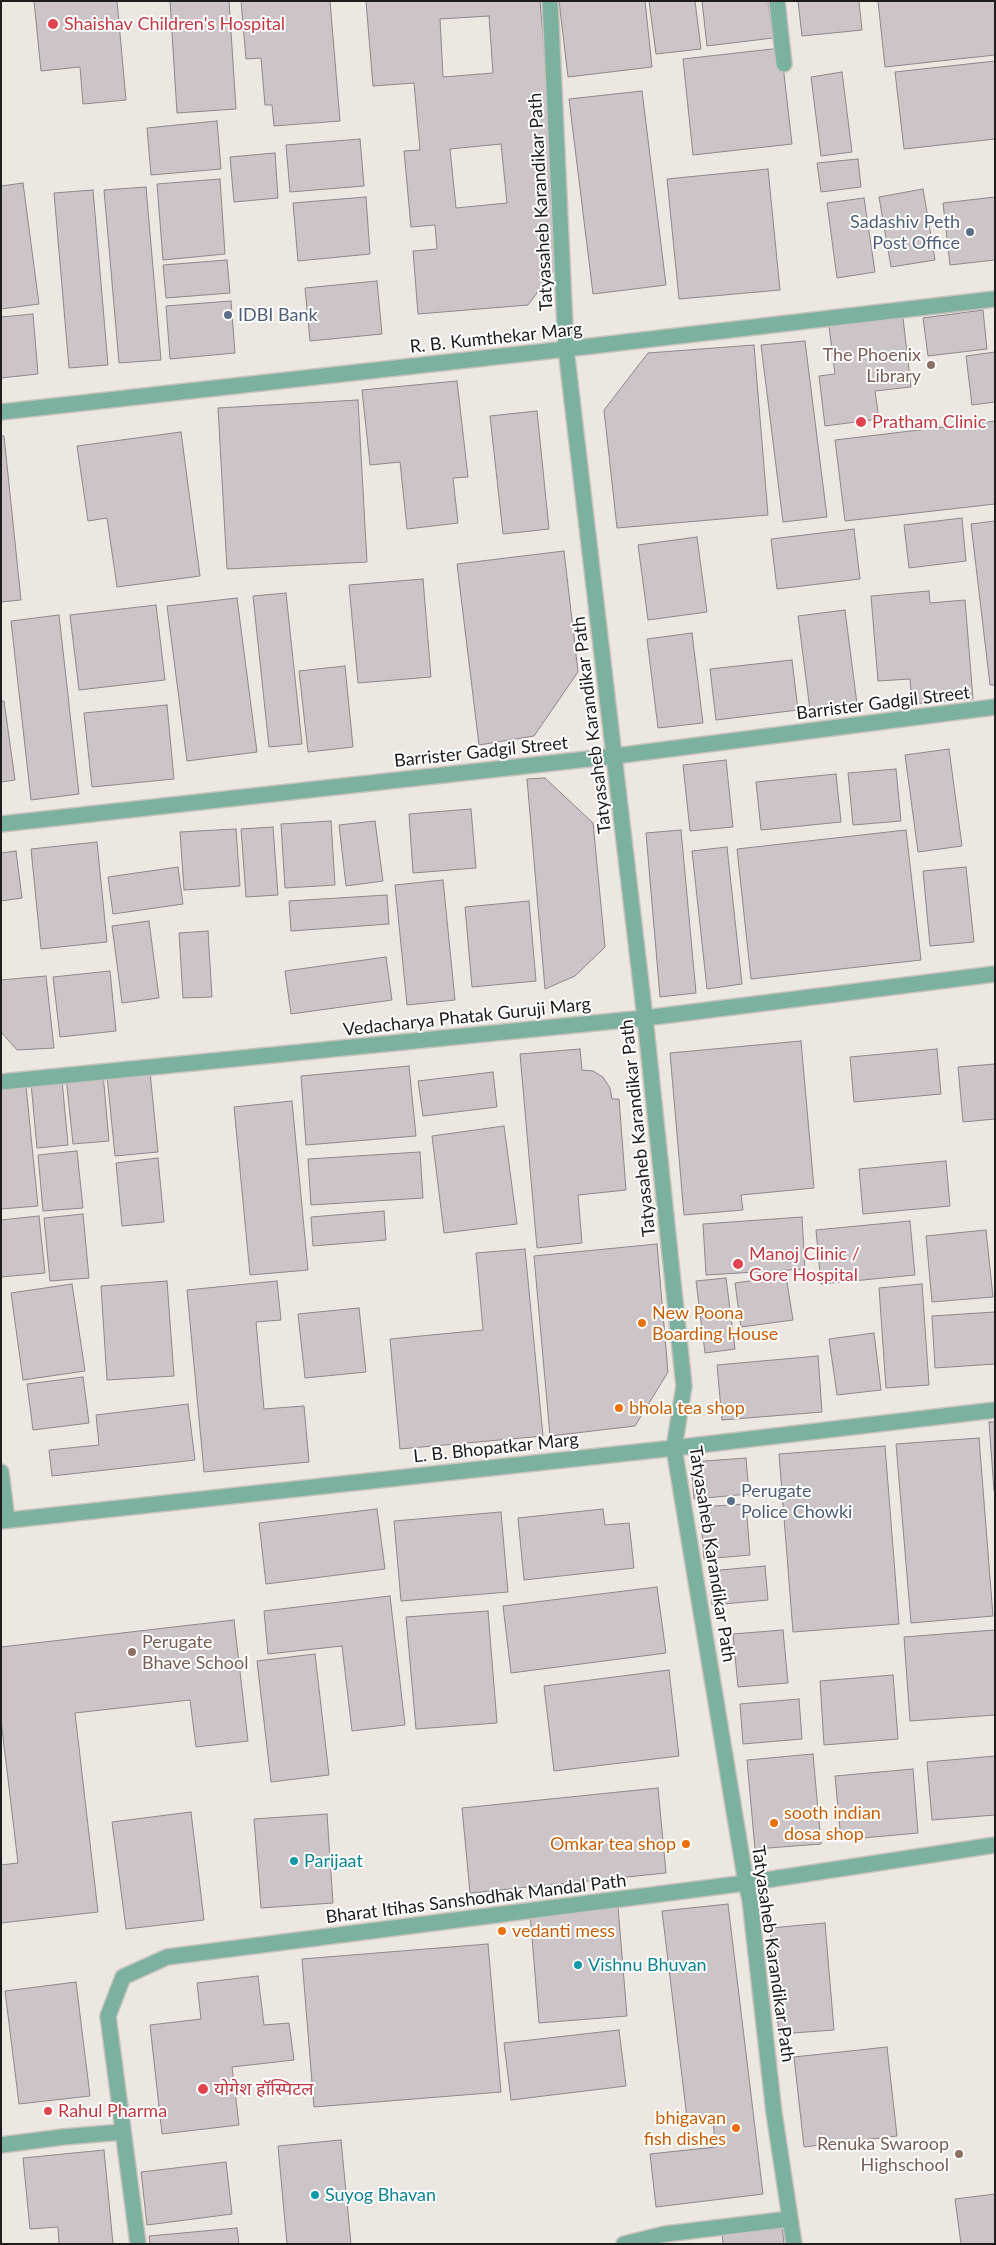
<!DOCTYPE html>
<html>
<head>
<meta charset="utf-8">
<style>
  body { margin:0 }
  #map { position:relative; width:996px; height:2245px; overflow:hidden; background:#ede7e1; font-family:Lato,sans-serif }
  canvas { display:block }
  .frame { position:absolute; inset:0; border:2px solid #1f1d1b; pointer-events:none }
</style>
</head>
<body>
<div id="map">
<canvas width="996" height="2245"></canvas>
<div class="frame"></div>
</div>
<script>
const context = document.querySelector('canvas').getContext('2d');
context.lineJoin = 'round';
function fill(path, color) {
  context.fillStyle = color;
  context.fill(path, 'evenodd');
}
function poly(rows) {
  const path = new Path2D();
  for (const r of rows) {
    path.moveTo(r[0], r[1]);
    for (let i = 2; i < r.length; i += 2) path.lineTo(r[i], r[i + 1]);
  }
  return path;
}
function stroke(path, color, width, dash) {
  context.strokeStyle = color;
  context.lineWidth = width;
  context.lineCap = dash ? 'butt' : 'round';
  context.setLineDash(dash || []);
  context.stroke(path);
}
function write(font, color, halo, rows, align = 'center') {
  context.font = font + ' Lato,"Noto Sans Devanagari",sans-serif';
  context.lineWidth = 4;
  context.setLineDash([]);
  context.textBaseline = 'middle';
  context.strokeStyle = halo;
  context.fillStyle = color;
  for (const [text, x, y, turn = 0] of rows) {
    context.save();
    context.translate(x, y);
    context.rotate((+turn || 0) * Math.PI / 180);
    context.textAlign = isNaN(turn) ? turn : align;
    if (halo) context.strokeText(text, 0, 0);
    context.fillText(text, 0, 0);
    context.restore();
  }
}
const building = poly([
  [34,1,117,1,126,100,83,104,80,67,41,71,34,1],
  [170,1,229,1,236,109,177,113,170,1],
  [241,1,330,1,340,121,274,126,272,105,265,105,261,58,246,59,241,1],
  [366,1,540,1,562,259,528,305,418,314,413,251,437,249,435,225,411,227,404,151,420,150,414,83,373,86,366,1],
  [489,16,493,73,443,77,440,19,489,16],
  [501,144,507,203,456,208,450,149,501,144],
  [559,1,645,1,652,67,568,77,559,1],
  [649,1,695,1,701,49,656,54,649,1],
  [702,1,768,1,773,38,707,46,702,1],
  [798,1,859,1,862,30,802,36,798,1],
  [878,1,995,1,995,55,885,67,878,1],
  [781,48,792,144,693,155,683,59,781,48],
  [995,61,995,139,904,149,895,72,995,61],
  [842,72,852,152,821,156,811,77,842,72],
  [642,91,666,285,593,294,569,99,642,91],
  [217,121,221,169,151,175,147,128,217,121],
  [360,139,364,186,290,192,286,145,360,139],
  [275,153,278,198,234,202,230,157,275,153],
  [858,159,861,187,821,192,817,163,858,159],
  [768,169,780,290,679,299,667,179,768,169],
  [220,179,225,254,163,260,157,184,220,179],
  [23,183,39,304,1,309,1,186,23,183],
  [146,187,161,360,119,363,104,190,146,187],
  [923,189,935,260,891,267,879,197,923,189],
  [93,190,108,365,69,368,54,193,93,190],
  [366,197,370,254,298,261,293,203,366,197],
  [995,197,995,260,950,265,943,203,995,197],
  [864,198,875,272,837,278,827,203,864,198],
  [227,260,230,293,166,298,163,265,227,260],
  [377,281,382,334,310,341,305,288,377,281],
  [231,301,235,353,170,359,166,306,231,301],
  [983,310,987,349,928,356,923,318,983,310],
  [33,314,38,374,1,378,1,317,33,314],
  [903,318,911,387,875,391,879,419,825,426,819,376,835,374,829,326,903,318],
  [805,341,827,517,783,522,761,345,805,341],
  [754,345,768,515,617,528,604,410,648,353,754,345],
  [995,352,995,402,972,405,966,356,995,352],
  [457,381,468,477,453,478,458,523,407,529,400,462,370,465,362,390,457,381],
  [358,400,367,562,227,569,218,408,358,400],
  [537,411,549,529,503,534,490,416,537,411],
  [995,421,995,504,845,521,835,440,995,421],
  [181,432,200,576,117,587,107,518,88,521,77,446,181,432],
  [1,436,4,436,21,600,1,602,1,436],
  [962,518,966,561,909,568,904,525,962,518],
  [995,521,995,685,990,685,971,524,995,521],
  [854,529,860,579,777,589,771,539,854,529],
  [697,537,707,612,648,620,638,545,697,537],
  [564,551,578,672,534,736,479,745,457,564,564,551],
  [423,579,431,677,358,683,349,585,423,579],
  [929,591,930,603,965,600,973,699,912,704,910,679,878,681,871,596,929,591],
  [286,593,302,744,269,747,253,596,286,593],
  [237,598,257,752,187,761,167,606,237,598],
  [156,605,165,680,79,690,70,615,156,605],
  [845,610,857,704,810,710,798,616,845,610],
  [59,615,79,794,31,800,11,621,59,615],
  [692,633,703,723,658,728,647,639,692,633],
  [792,660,798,710,716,720,710,669,792,660],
  [345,666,353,747,308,752,299,671,345,666],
  [1,701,4,701,15,780,1,782,1,701],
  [167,705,174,779,92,787,84,713,167,705],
  [949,749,962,846,918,852,905,755,949,749],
  [726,760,733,827,690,831,683,765,726,760],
  [896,769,901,821,853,825,848,773,896,769],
  [836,774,841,822,761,830,756,782,836,774],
  [545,778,593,823,605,947,575,976,545,989,527,779,545,778],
  [471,809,476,868,413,873,409,814,471,809],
  [331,821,335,885,285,888,281,824,331,821],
  [375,821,383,881,346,886,339,825,375,821],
  [273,827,278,895,246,897,241,829,273,827],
  [236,829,240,886,184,890,180,832,236,829],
  [681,830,696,993,660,997,646,833,681,830],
  [906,830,921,960,751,979,737,849,906,830],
  [97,842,107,942,41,949,31,849,97,842],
  [727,847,742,984,707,989,692,851,727,847],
  [16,851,22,898,1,901,1,853,16,851],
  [178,867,183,904,113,914,108,877,178,867],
  [966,867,974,942,930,946,923,871,966,867],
  [443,880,455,1000,407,1005,395,885,443,880],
  [387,895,389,924,291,931,289,901,387,895],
  [529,901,536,981,472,987,465,907,529,901],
  [149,921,159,998,122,1003,112,926,149,921],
  [208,931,212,997,183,998,179,933,208,931],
  [386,957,392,1000,291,1014,285,971,386,957],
  [110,971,116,1031,60,1037,53,977,110,971],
  [46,976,54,1048,17,1050,1,1032,1,980,46,976],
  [801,1041,814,1188,741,1195,743,1210,684,1215,670,1053,801,1041],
  [580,1049,582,1070,593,1071,603,1077,610,1088,612,1099,619,1099,626,1190,578,1195,582,1243,537,1248,520,1054,580,1049],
  [937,1049,941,1094,854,1102,850,1057,937,1049],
  [995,1064,995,1119,963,1122,958,1067,995,1064],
  [409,1066,416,1136,306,1145,301,1076,409,1066],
  [150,1072,158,1152,115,1156,107,1076,150,1072],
  [493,1072,497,1107,423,1116,418,1081,493,1072],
  [103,1074,109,1141,73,1144,66,1077,103,1074],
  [62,1080,68,1145,37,1148,31,1083,62,1080],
  [26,1086,38,1206,1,1209,1,1089,26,1086],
  [292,1101,308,1270,250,1275,234,1107,292,1101],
  [504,1126,517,1224,444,1233,432,1136,504,1126],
  [77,1151,83,1208,43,1211,38,1155,77,1151],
  [420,1152,423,1198,311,1205,308,1159,420,1152],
  [158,1158,164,1222,122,1226,116,1163,158,1158],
  [946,1161,950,1206,863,1214,859,1169,946,1161],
  [384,1211,386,1240,313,1246,311,1217,384,1211],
  [83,1214,89,1278,50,1281,44,1218,83,1214],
  [39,1216,45,1273,1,1277,1,1220,39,1216],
  [802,1217,805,1269,706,1275,703,1224,802,1217],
  [910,1221,915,1275,821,1284,816,1230,910,1221],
  [986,1230,993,1297,932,1302,926,1236,986,1230],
  [657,1244,668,1372,635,1426,550,1436,534,1256,657,1244],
  [525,1249,543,1436,400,1449,390,1339,483,1330,476,1253,525,1249],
  [786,1276,793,1320,741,1327,735,1283,786,1276],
  [726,1278,735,1349,705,1353,696,1281,726,1278],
  [167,1281,174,1376,107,1380,101,1286,167,1281],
  [277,1281,281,1320,256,1322,264,1409,304,1406,309,1462,204,1472,187,1290,277,1281],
  [72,1284,85,1371,23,1380,11,1293,72,1284],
  [922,1284,929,1385,886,1388,879,1288,922,1284],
  [359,1308,366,1372,305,1378,298,1314,359,1308],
  [995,1312,995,1364,935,1368,932,1316,995,1312],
  [874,1333,881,1390,837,1395,829,1339,874,1333],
  [818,1356,822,1412,722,1420,717,1365,818,1356],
  [83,1377,89,1423,33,1430,27,1384,83,1377],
  [188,1404,195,1460,52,1476,49,1450,99,1445,96,1415,188,1404],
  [989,1422,995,1422,995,1491,994,1491,989,1422],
  [979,1438,993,1616,911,1623,896,1444,979,1438],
  [885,1446,899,1624,793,1632,779,1454,885,1446],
  [746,1458,749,1494,694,1499,691,1462,746,1458],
  [746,1504,750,1555,704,1559,700,1507,746,1504],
  [377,1509,385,1569,266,1584,259,1523,377,1509],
  [603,1509,605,1525,629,1523,634,1568,524,1580,518,1518,603,1509],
  [501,1512,508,1592,401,1601,394,1521,501,1512],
  [765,1566,768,1600,712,1605,709,1571,765,1566],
  [657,1587,666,1653,511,1673,503,1606,657,1587],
  [390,1596,405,1725,352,1731,342,1646,268,1654,264,1611,390,1596],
  [488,1611,497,1723,416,1729,406,1617,488,1611],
  [234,1620,248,1741,196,1747,190,1700,75,1713,98,1912,1,1923,1,1865,18,1863,1,1720,1,1647,234,1620],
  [783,1630,788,1683,738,1687,733,1634,783,1630],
  [995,1630,995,1715,910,1721,904,1637,995,1630],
  [315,1654,329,1775,271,1782,257,1661,315,1654],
  [669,1670,679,1756,554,1771,544,1686,669,1670],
  [893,1675,898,1739,824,1745,820,1681,893,1675],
  [799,1699,802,1739,743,1744,740,1704,799,1699],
  [813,1754,821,1844,755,1849,747,1760,813,1754],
  [995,1756,995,1815,932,1820,927,1762,995,1756],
  [913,1769,918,1833,841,1840,835,1776,913,1769],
  [658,1788,666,1873,470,1893,462,1808,658,1788],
  [191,1812,204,1920,126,1929,112,1822,191,1812],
  [327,1814,333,1903,261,1908,254,1819,327,1814],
  [728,1904,763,2194,656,2207,650,2154,716,2147,712,2115,687,2118,662,1911,728,1904],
  [618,1907,627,2016,539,2023,530,1913,618,1907],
  [825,1923,834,2030,779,2034,770,1928,825,1923],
  [488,1944,501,2092,314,2107,302,1959,488,1944],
  [258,1976,264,2025,289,2023,294,2060,232,2067,239,2125,162,2134,150,2025,201,2019,197,1983,258,1976],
  [76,1982,90,2096,19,2104,5,1991,76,1982],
  [619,2030,626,2086,511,2100,504,2043,619,2030],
  [887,2047,897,2136,804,2147,794,2057,887,2047],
  [341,2140,351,2244,287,2244,278,2146,341,2140],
  [104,2150,113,2244,59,2244,58,2227,30,2229,23,2158,104,2150],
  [226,2162,232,2214,147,2225,141,2172,226,2162],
  [995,2194,995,2244,961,2244,955,2199,995,2194],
  [782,2225,784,2244,723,2244,722,2233,782,2225],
  [237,2228,239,2244,150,2244,149,2236,237,2228]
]);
const minor = poly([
  [550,1,566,349,645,1018,684,1386,674,1448,746,1883,750,1900,774,2113,794,2244],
  [777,1,784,64],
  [1,412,566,349,995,299],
  [1,824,615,756,995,707],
  [1,1082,645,1018,995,974],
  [1,1472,7,1520],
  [1,1521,674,1448,995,1410],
  [1,2145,63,2137,122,2132],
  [138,2244,108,2016,123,1977,167,1957,746,1883,995,1845],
  [624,2244,665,2234,790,2219]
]);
const markers = [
  [53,24,6,"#e0444e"],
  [970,232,5,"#5c6f8a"],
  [228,315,5,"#5c6f8a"],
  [931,365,5,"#8d6e63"],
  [861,422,6,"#e0444e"],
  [738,1264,6,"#e0444e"],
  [642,1323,5,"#e8710a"],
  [619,1408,5,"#e8710a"],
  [731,1501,5,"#5c6f8a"],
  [132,1652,5,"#8d6e63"],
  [774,1823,5,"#e8710a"],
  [686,1844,5,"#e8710a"],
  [294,1861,5,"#0f9aa8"],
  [502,1931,5,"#e8710a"],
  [578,1965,5,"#0f9aa8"],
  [203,2089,6,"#e0444e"],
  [48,2111,5,"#e0444e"],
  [736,2128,5,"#e8710a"],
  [959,2154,5,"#8d6e63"],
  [315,2195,5,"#0f9aa8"]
];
const healthNames = [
  ["Shaishav Children's Hospital",64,24],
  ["Pratham Clinic",872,422],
  ["Manoj Clinic /",749,1254],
  ["Gore Hospital",749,1275],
  ["योगेश हॉस्पिटल",214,2089],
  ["Rahul Pharma",58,2111]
];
const streetNames = [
  ["Tatyasaheb Karandikar Path",541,202,-93],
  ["R. B. Kumthekar Marg",496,338,-6],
  ["Barrister Gadgil Street",883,703,-7],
  ["Tatyasaheb Karandikar Path",592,725,-97],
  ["Barrister Gadgil Street",481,752,-6],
  ["Vedacharya Phatak Guruji Marg",467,1017,-6],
  ["Tatyasaheb Karandikar Path",638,1128,-96],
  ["L. B. Bhopatkar Marg",496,1448,-6],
  ["Tatyasaheb Karandikar Path",712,1554,81],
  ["Bharat Itihas Sanshodhak Mandal Path",476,1899,-7],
  ["Tatyasaheb Karandikar Path",773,1954,82]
];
const serviceNames = [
  ["Sadashiv Peth",960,222,"right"],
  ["Post Office",960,243,"right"],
  ["IDBI Bank",238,315],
  ["Perugate",741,1491],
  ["Police Chowki",741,1512]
];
const educationNames = [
  ["The Phoenix",921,355],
  ["Library",921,376],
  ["Perugate",142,1642,"left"],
  ["Bhave School",142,1663,"left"],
  ["Renuka Swaroop",949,2144],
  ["Highschool",949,2165]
];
const foodNames = [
  ["New Poona",652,1313],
  ["Boarding House",652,1334],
  ["bhola tea shop",629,1408],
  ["sooth indian",784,1813],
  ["dosa shop",784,1834],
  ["Omkar tea shop",676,1844,"right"],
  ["vedanti mess",512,1931],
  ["bhigavan",726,2118,"right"],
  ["fish dishes",726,2139,"right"]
];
const cultureNames = [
  ["Parijaat",304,1861],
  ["Vishnu Bhuvan",588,1965],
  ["Suyog Bhavan",325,2195]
];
fill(building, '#ccc4c7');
stroke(building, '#8e868a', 1);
stroke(minor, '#c8c3bd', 18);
stroke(minor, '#7bb19e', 15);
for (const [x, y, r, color] of markers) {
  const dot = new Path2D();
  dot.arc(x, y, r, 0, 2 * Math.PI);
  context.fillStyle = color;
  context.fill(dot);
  stroke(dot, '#fff', 2);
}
write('18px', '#be3a42', '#fff', healthNames, 'left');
write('18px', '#1f1d1b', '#fff', streetNames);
write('18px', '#4e5e75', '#fff', serviceNames, 'left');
write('18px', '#785e54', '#fff', educationNames, 'right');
write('18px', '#c56008', '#fff', foodNames, 'left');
write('18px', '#0d838f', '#fff', cultureNames, 'left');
</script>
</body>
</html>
